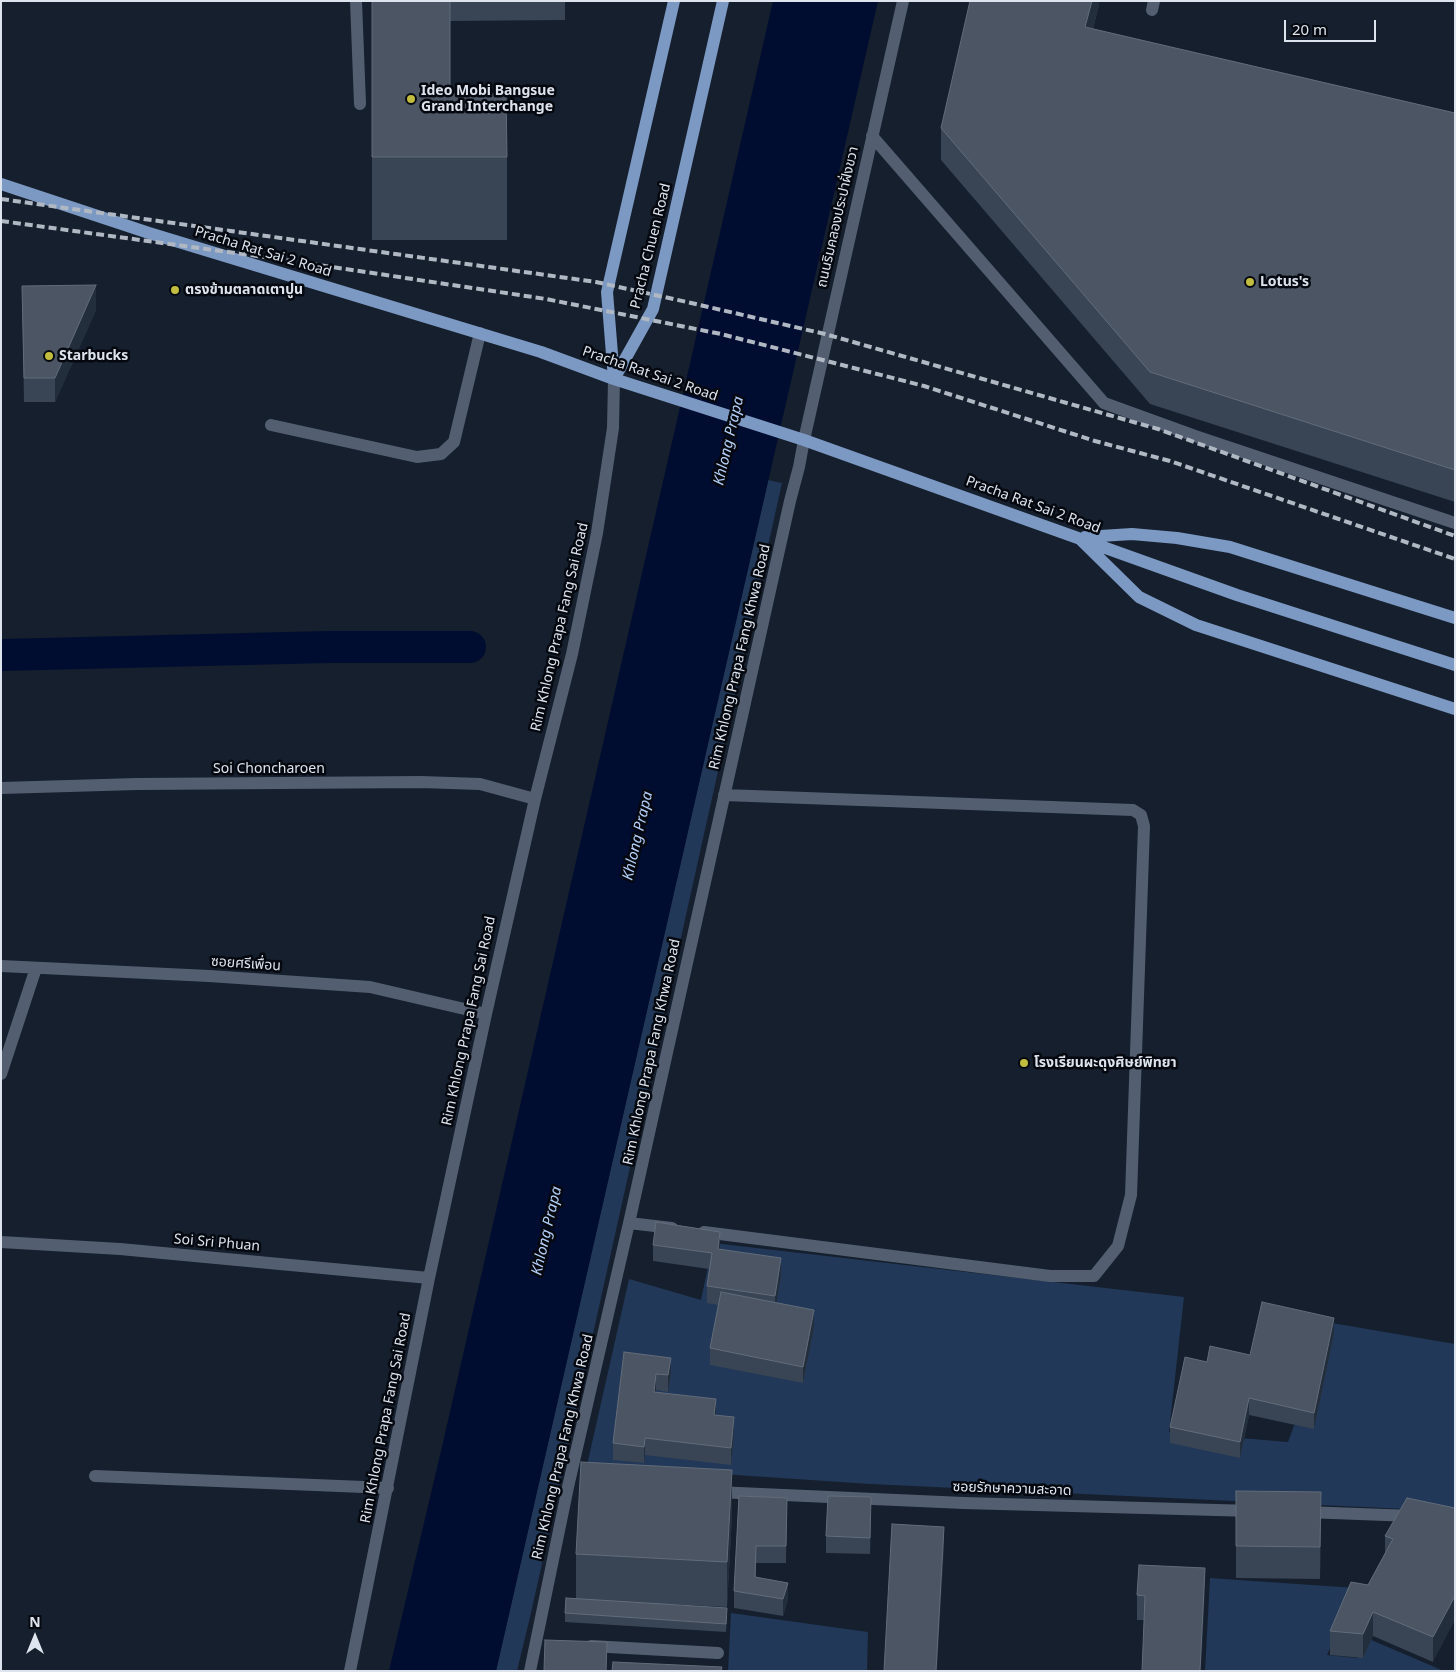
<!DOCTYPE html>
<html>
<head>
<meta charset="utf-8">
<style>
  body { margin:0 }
  #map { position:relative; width:1456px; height:1672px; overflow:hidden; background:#151f2d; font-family:"Noto Sans",sans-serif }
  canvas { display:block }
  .frame { position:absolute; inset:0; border:2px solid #dde4ee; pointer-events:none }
  .north { position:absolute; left:10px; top:1612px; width:50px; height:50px; -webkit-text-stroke:4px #05090f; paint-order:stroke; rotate:0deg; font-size:14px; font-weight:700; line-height:20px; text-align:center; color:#dde4ee }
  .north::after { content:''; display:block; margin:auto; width:18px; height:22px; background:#dde4ee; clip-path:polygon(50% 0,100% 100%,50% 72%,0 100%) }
  .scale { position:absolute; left:1284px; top:20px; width:92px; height:22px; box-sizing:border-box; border:2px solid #dde4ee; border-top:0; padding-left:6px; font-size:15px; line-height:18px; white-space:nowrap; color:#dde4ee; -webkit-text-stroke:4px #05090f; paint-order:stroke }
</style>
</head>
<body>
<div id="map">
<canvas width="1456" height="1672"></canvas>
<div class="frame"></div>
<div class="north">N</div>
<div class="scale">20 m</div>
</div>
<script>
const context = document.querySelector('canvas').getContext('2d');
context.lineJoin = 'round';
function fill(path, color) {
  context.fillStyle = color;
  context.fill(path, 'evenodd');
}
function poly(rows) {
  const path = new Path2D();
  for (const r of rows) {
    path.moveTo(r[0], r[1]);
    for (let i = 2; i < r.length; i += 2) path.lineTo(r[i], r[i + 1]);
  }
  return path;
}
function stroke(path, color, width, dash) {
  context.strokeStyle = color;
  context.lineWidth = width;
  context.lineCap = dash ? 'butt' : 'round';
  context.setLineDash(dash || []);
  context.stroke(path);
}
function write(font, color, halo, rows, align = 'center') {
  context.font = font + ' "Noto Sans","Noto Sans Thai",sans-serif';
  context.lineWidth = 5;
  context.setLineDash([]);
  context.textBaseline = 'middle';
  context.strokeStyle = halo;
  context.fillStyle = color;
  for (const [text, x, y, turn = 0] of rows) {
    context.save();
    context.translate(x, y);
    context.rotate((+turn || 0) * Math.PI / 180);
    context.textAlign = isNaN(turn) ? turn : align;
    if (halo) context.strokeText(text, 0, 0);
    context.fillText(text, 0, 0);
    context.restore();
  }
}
const green = poly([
  [768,480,782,483,531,1613,517,1671,496,1671],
  [713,1243,1184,1297,1169,1432,1288,1442,1332,1323,1455,1344,1455,1513,1427,1510,870,1484,587,1465,629,1279,701,1300],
  [1210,1578,1356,1588,1327,1655,1357,1658,1369,1639,1444,1671,1205,1671],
  [731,1613,868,1632,867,1671,728,1671]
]);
const water = poly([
  [773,1,878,1,496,1671,389,1671,441,1451]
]);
const canal = poly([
  [1,655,328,647,470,647]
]);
const minor = poly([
  [356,1,360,104],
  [1152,10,1154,1],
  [872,136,1104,403,1195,436,1455,523],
  [271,425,417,457,441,454,454,442,480,333],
  [1,788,137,784,421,782,480,784,535,799],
  [1,966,209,976,370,987,486,1014],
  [1,1074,36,968],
  [629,1223,672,1228],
  [704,1232,1050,1276,1094,1276,1118,1246,1131,1195,1144,826,1141,815,1133,810,724,795],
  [1,1242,120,1249,429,1278],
  [95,1476,388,1488],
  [716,1492,964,1503,1253,1511],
  [1305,1512,1413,1516],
  [591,1646,718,1653],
  [350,1671,429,1278,486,1014,535,799,572,654,597,533,613,428,614,379],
  [530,1671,568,1487,629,1223,790,501,799,467,804,440,903,1]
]);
const major = poly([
  [1,184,149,233,541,352,614,379,804,440,1237,595,1455,665],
  [614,379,653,309,723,1],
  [614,379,607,292,674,1],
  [1085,537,1132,534,1177,538,1230,547,1455,618],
  [1081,540,1139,597,1196,625,1455,709]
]);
const rail = poly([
  [1,199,596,282,687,302,825,334,1158,429,1455,536],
  [1,221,272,258,546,299,721,334,924,386,1095,441,1170,461,1455,559]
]);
const wall = poly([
  [372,1,565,1,565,20,450,21,450,94,507,157,507,240,372,240],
  [1099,1,1099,5,1093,29,1455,113,1455,502,1150,404,941,160,941,128],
  [22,286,96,310,55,402,24,402],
  [653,1245,720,1249,781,1275,776,1303,814,1327,803,1383,710,1365,710,1348,718,1305,707,1303,707,1286,709,1269,653,1261],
  [1334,1334,1314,1429,1249,1415,1240,1458,1170,1443,1170,1427,1207,1362,1250,1355],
  [624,1352,671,1374,668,1392,656,1390,656,1392,716,1415,734,1433,731,1465,645,1455,644,1463,613,1460,613,1443],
  [1236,1491,1321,1524,1320,1579,1236,1578],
  [739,1496,787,1498,786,1563,756,1563,756,1577,788,1599,783,1616,734,1608,734,1591],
  [1455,1508,1433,1662,1373,1636,1363,1658,1330,1655,1330,1631,1368,1585,1385,1553,1385,1536],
  [871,1514,870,1554,826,1553,826,1536],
  [732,1515,727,1607,666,1604,727,1617,726,1632,565,1622,565,1613,576,1598,576,1554],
  [1205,1593,1144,1620,1137,1620,1137,1595]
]);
const shadedWall = poly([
  [1092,1,1099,1,1099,5,1085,59,1085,27],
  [96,285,96,310,55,402,55,378],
  [720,1232,720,1248,718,1266,718,1249],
  [781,1258,781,1275,775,1313,775,1296],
  [814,1310,814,1327,803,1383,803,1367],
  [1334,1318,1334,1334,1314,1429,1314,1413],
  [671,1358,671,1374,668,1392,668,1375],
  [656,1374,656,1390,654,1409,654,1392],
  [1249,1398,1249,1415,1240,1458,1240,1442],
  [716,1399,716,1416,714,1415],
  [734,1417,734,1433,731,1465,731,1448],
  [645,1438,645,1455,644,1463,644,1447],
  [732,1470,732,1515,727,1607,727,1562],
  [1321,1492,1321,1524,1320,1579,1320,1547],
  [871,1497,871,1514,870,1554,870,1538],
  [944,1527,944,1551,937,1671,936,1671],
  [1205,1568,1205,1593,1201,1671,1200,1671],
  [788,1583,788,1599,783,1616,783,1599],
  [1455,1596,1455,1620,1433,1662,1433,1637],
  [1373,1612,1373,1636,1363,1658,1363,1634]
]);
const building = poly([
  [372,1,450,1,450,94,506,94,507,157,372,157,372,1],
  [970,1,1092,1,1085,27,1455,113,1455,470,1150,372,941,128,970,1],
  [96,285,55,378,24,378,22,286,96,285],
  [656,1222,720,1232,718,1249,781,1258,775,1296,707,1286,712,1253,653,1245,656,1222],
  [721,1292,814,1310,803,1367,710,1348,721,1292],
  [1262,1302,1334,1318,1314,1413,1249,1398,1240,1442,1170,1427,1185,1357,1207,1362,1210,1346,1250,1355,1262,1302],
  [624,1352,671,1358,668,1375,656,1374,654,1392,716,1399,714,1415,734,1417,731,1448,645,1438,644,1447,613,1443,624,1352],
  [581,1462,732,1470,727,1562,576,1554,581,1462],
  [1236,1491,1321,1492,1320,1547,1236,1546,1236,1491],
  [739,1496,787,1498,786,1546,756,1546,755,1577,788,1583,783,1599,734,1591,739,1496],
  [828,1496,871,1497,870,1538,826,1536,828,1496],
  [1407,1498,1455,1508,1455,1596,1433,1637,1373,1612,1363,1634,1330,1631,1351,1582,1368,1585,1393,1539,1385,1536,1407,1498],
  [892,1524,944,1527,936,1671,884,1671,892,1524],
  [1139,1565,1205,1568,1200,1671,1142,1671,1145,1596,1137,1595,1139,1565],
  [566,1598,727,1608,726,1624,565,1613,566,1598],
  [545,1640,607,1642,606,1671,544,1671,545,1640],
  [613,1662,722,1667,721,1671,612,1671,613,1662]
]);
const markers = [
  [411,99,5,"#c2bd3f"],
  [1250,282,5,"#c2bd3f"],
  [175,290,5,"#c2bd3f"],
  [49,356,5,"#c2bd3f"],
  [1024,1063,5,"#c2bd3f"]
];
const poiNames = [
  ["Ideo Mobi Bangsue",421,91],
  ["Grand Interchange",421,107],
  ["Lotus's",1260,282],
  ["ตรงข้ามตลาดเตาปูน",185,290],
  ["Starbucks",59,356],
  ["โรงเรียนผะดุงศิษย์พิทยา",1034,1063]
];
const streetNames = [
  ["ถนนริมคลองประปาฝั่งขวา",838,217,-77],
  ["Pracha Chuen Road",651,246,-76],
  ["Pracha Rat Sai 2 Road",263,252,17],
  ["Pracha Rat Sai 2 Road",650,374,19],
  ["Pracha Rat Sai 2 Road",1033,505,20],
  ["Rim Khlong Prapa Fang Sai Road",560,627,-77],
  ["Rim Khlong Prapa Fang Khwa Road",740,657,-77],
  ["Soi Choncharoen",269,769],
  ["ซอยศรีเพื่อน",246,964,4],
  ["Rim Khlong Prapa Fang Sai Road",469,1021,-78],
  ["Rim Khlong Prapa Fang Khwa Road",652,1052,-78],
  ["Soi Sri Phuan",217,1243,5],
  ["Rim Khlong Prapa Fang Sai Road",386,1418,-79],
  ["Rim Khlong Prapa Fang Khwa Road",563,1447,-77],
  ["ซอยรักษาความสะอาด",1012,1489,2]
];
const waterNames = [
  ["Khlong Prapa",729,441,-77],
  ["Khlong Prapa",638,836,-77],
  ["Khlong Prapa",547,1231,-77]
];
fill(green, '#213858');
fill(water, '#000d31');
stroke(canal, '#000d31', 32);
stroke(minor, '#535f70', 12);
stroke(major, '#7c99c3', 12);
stroke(rail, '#b0b8c3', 4, [8, 4]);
fill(wall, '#394454');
fill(shadedWall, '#232e3d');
fill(building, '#4b5564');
stroke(building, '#626c7a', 1);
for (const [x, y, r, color] of markers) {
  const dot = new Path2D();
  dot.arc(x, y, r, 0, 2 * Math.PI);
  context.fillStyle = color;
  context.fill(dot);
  stroke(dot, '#05090f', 2);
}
write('bold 14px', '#dde4ee', '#05090f', poiNames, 'left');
write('14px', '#dde4ee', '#05090f', streetNames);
write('italic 15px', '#b3cff8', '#05090f', waterNames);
</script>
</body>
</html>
